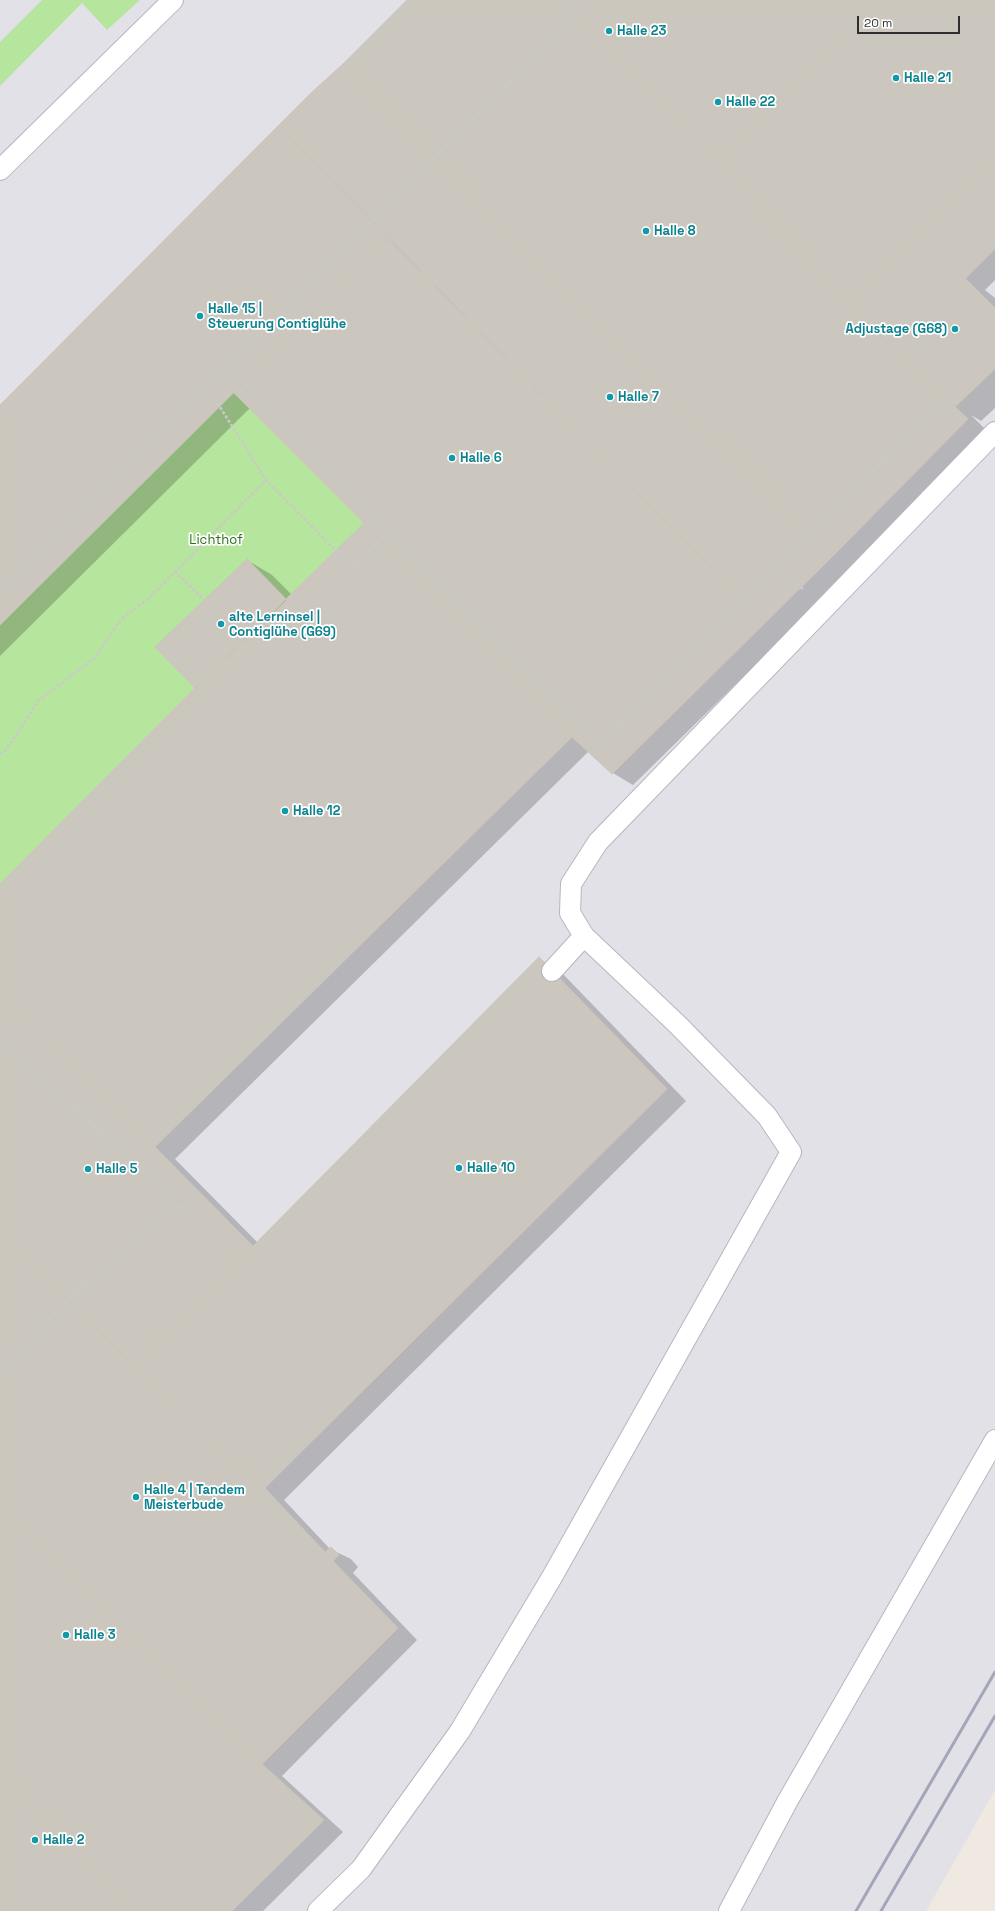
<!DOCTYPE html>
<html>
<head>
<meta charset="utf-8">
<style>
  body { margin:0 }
  #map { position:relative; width:995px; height:1911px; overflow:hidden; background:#efe9e1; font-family:"Space Grotesk",sans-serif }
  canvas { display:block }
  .scale { position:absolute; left:857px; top:16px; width:103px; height:18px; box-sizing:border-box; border:2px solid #2e2e2e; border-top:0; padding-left:5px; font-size:12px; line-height:14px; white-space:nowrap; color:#2e2e2e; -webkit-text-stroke:3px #fff; paint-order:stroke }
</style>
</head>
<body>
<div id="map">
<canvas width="995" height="1911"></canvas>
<div class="scale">20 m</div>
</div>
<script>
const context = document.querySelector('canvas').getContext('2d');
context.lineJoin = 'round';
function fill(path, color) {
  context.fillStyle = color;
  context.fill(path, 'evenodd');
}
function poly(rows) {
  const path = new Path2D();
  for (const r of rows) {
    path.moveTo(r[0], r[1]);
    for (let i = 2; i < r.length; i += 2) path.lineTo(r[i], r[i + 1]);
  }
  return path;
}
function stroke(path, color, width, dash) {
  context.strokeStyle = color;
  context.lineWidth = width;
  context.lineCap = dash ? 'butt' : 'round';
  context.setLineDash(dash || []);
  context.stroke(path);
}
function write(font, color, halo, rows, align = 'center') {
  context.font = font + ' "Space Grotesk",sans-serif';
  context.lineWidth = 3.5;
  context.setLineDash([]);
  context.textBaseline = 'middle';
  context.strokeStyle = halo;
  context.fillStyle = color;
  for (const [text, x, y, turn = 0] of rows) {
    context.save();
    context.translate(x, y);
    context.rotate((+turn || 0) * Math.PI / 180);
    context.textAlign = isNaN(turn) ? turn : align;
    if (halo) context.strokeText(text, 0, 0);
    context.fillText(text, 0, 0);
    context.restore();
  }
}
const industrial = poly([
  [0,0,995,0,995,1790,926,1911,0,1911]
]);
const green = poly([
  [42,0,140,0,107,30,82,3,0,86,0,42],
  [234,393,364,523,0,884,0,625]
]);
const shadow = poly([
  [409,0,995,0,995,280,985,290,995,298,995,408,981,421,971,415,987,431,854,568,633,785,613,773,589,751,175,1159,258,1243,539,959,559,970,686,1101,284,1500,330,1549,351,1559,358,1567,353,1573,417,1640,282,1776,343,1832,263,1911,0,1911,0,885,197,687,247,560,272,575,292,595,366,523,250,408,0,656,0,406]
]);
const building = poly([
  [407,0,562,0,718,157,848,305,968,419,833,556,343,64,407,0],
  [562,0,656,0,609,47,562,0],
  [656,0,876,0,718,157,609,47,656,0],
  [876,0,995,0,995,157,848,305,718,157,876,0],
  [343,64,833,556,765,623,278,126,311,93,343,64],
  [278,126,389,238,0,625,0,405,278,126],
  [995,157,995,249,894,349,848,305,995,157],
  [389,238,765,623,612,774,572,737,364,523,234,393,389,238],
  [965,278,995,308,995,369,955,407,894,349,965,278],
  [364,523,572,737,155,1147,0,996,0,884,195,688,364,523],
  [247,559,287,600,195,688,155,647,247,559],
  [539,957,667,1089,265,1488,133,1364,253,1246,539,957],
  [0,996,155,1147,253,1246,133,1364,0,1238,0,996],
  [0,1238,265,1488,325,1552,331,1547,339,1555,333,1561,398,1628,262,1764,0,1506,0,1238],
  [0,1506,262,1764,324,1820,232,1911,139,1911,0,1768,0,1506],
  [0,1768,139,1911,0,1911,0,1768]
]);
const path = poly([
  [229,366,391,530],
  [204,391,577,14,562,0],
  [175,571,204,600],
  [803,589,776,565,946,400],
  [0,593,204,391,220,407,266,480,352,567,391,530,602,741,776,565],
  [0,754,7,749,38,701,95,658,121,619,148,599,266,480],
  [0,1037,171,1199,0,1368],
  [171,1199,181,1209,199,1191]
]);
const service = poly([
  [0,170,173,0],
  [552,971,584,936],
  [318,1911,361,1869,460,1731,552,1577,791,1152,767,1116,678,1025,584,936,570,913,571,884,598,842,995,432],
  [729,1911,787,1802,995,1440]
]);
const rail = poly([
  [856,1911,995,1672],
  [881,1911,995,1716]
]);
const markers = [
  [609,31,4,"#0f9aa8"],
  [896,78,4,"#0f9aa8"],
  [718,102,4,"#0f9aa8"],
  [646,231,4,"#0f9aa8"],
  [200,316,4,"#0f9aa8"],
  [955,329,4,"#0f9aa8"],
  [610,397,4,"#0f9aa8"],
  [452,458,4,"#0f9aa8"],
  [221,624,4,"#0f9aa8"],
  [285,811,4,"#0f9aa8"],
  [459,1168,4,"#0f9aa8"],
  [88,1169,4,"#0f9aa8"],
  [136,1497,4,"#0f9aa8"],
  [66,1635,4,"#0f9aa8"],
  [35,1840,4,"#0f9aa8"]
];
const cultureNames = [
  ["Halle 23",617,31],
  ["Halle 21",904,78],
  ["Halle 22",726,102],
  ["Halle 8",654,231],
  ["Halle 15 |",208,309],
  ["Steuerung Contiglühe",208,324],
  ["Adjustage (G68)",947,329,"right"],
  ["Halle 7",618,397],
  ["Halle 6",460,458],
  ["alte Lerninsel |",229,617],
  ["Contiglühe (G69)",229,632],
  ["Halle 12",293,811],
  ["Halle 10",467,1168],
  ["Halle 5",96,1169],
  ["Halle 4 | Tandem",144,1490],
  ["Meisterbude",144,1505],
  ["Halle 3",74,1635],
  ["Halle 2",43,1840]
];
const parkNames = [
  ["Lichthof",216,540]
];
fill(industrial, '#e3e1e8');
fill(green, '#b6e59e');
fill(shadow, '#0003');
fill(building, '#cbc7bf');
stroke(building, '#cbc5ba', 1);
stroke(service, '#b4b7c1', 22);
stroke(path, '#c9c9c9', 2.5, [3, 2]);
stroke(service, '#fff', 20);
stroke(rail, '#a3a6b8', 3);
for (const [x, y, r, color] of markers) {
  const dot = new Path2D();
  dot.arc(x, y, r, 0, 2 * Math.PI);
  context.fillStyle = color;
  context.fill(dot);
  stroke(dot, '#fff', 1.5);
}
write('bold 13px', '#0d838f', '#fff', cultureNames, 'left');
write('13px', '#2c6e1b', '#fff', parkNames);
</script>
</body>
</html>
